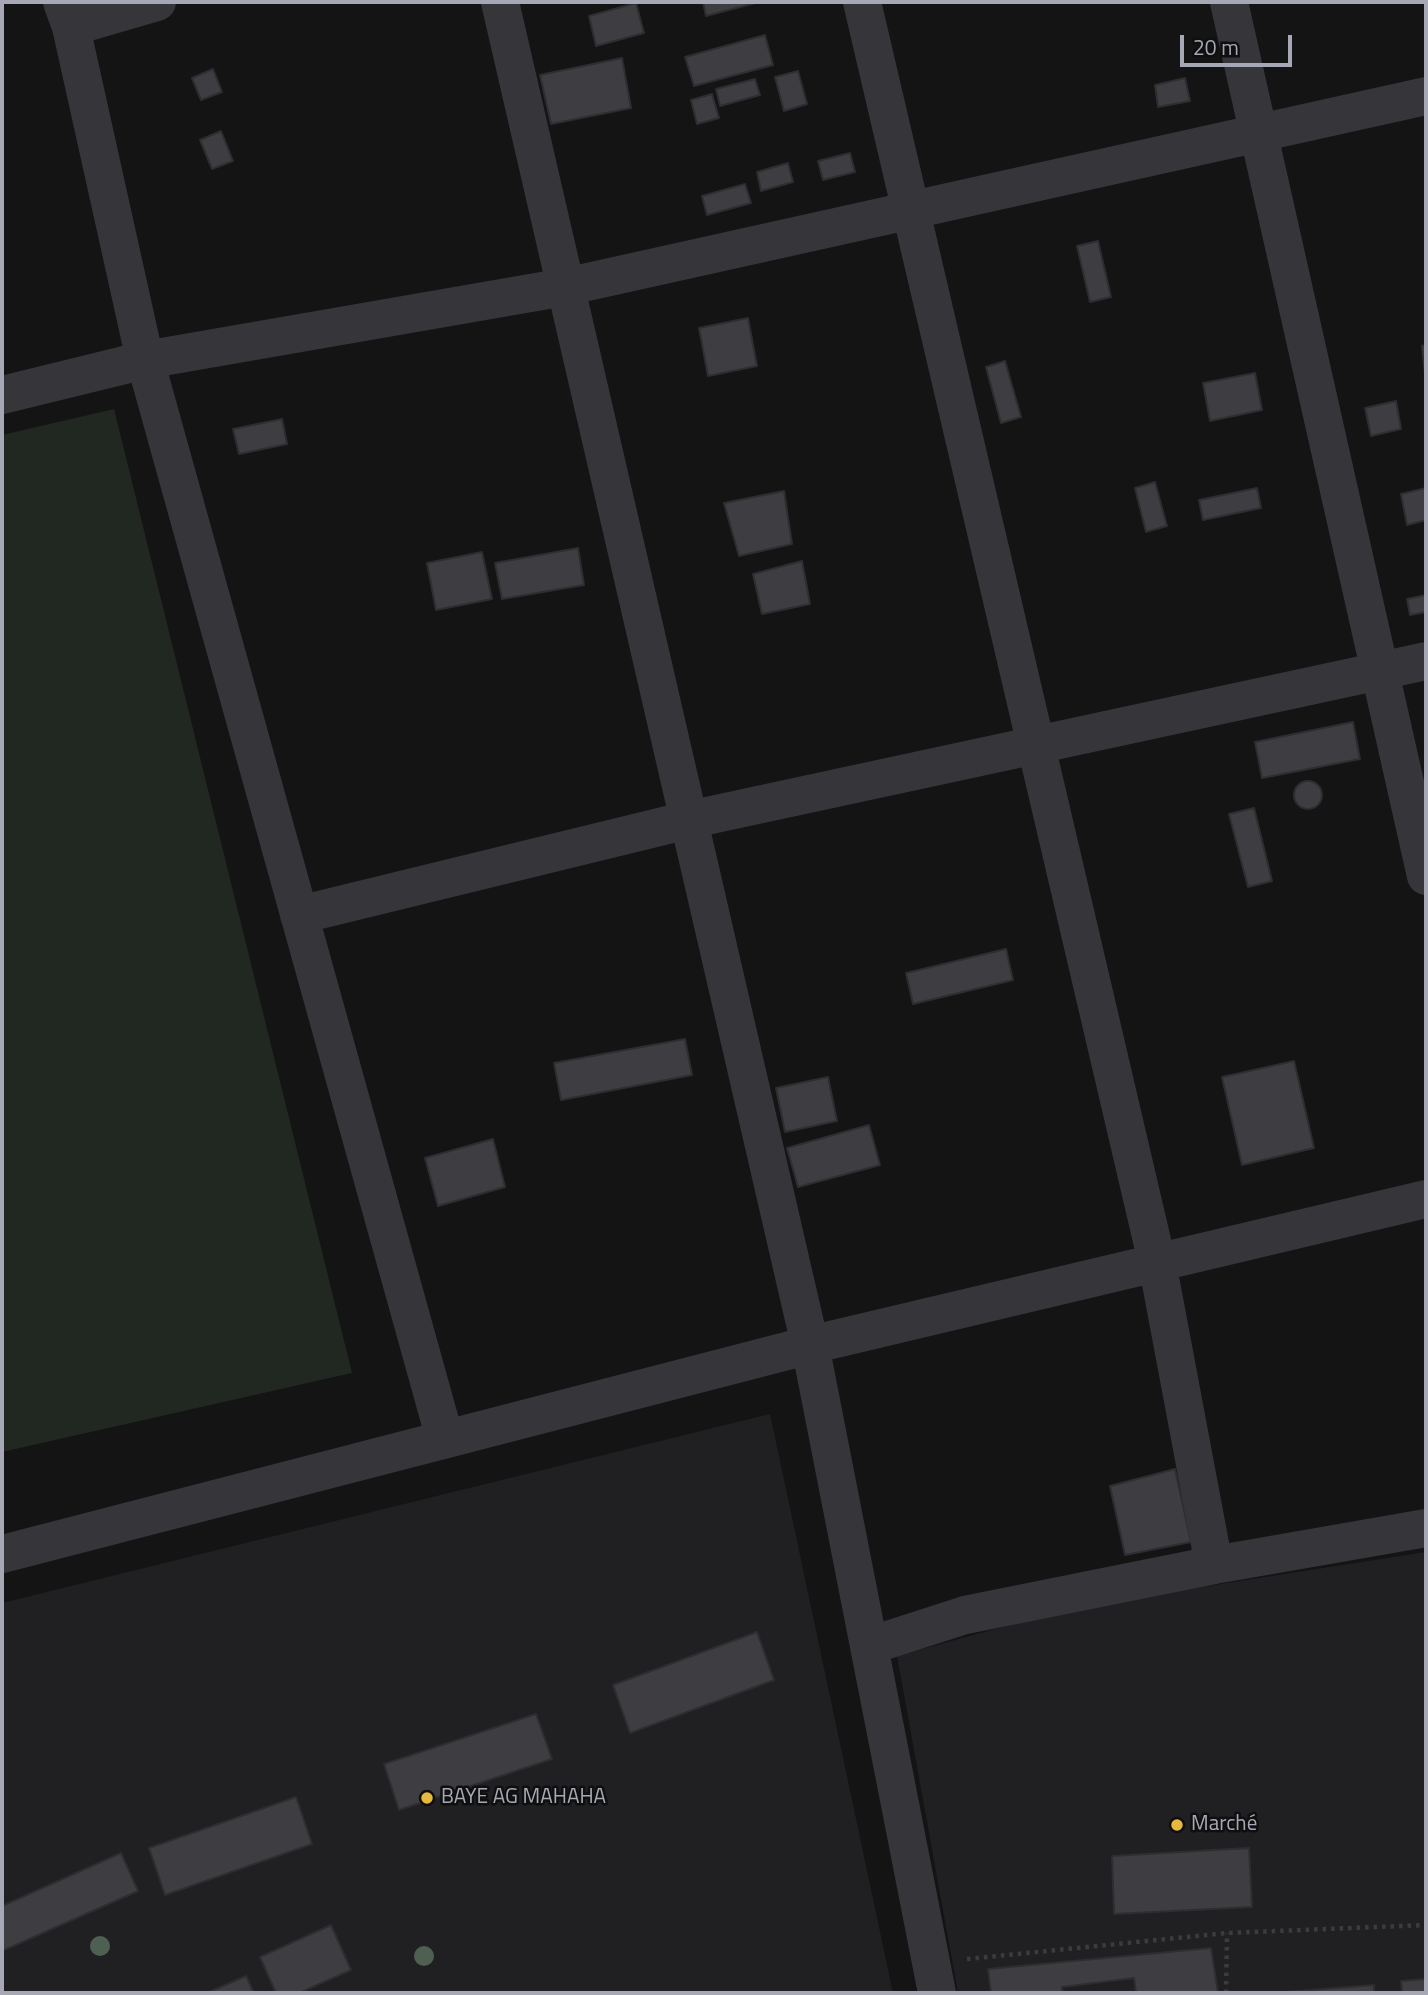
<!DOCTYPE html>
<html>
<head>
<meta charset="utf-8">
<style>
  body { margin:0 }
  #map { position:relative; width:1428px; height:1995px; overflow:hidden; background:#141415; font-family:"Titillium Web",sans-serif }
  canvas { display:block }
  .frame { position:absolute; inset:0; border:4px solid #a6a9b5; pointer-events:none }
  .scale { position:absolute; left:1180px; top:35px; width:112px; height:32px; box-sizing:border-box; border:4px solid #a6a9b5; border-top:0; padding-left:9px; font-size:21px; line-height:24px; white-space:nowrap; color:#a6a9b5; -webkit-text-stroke:5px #0f0f10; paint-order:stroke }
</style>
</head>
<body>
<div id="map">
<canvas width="1428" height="1995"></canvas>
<div class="frame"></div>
<div class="scale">20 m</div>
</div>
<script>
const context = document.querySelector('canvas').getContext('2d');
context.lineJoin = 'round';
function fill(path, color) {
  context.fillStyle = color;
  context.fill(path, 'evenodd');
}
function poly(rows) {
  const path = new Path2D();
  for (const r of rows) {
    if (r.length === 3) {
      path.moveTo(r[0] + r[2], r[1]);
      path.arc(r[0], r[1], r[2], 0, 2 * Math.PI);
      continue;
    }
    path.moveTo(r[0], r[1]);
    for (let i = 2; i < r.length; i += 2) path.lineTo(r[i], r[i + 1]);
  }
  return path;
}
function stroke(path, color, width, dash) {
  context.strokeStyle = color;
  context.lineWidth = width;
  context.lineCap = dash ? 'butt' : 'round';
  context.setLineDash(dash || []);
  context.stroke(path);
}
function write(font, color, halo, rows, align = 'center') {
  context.font = font + ' "Titillium Web",sans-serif';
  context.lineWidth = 5;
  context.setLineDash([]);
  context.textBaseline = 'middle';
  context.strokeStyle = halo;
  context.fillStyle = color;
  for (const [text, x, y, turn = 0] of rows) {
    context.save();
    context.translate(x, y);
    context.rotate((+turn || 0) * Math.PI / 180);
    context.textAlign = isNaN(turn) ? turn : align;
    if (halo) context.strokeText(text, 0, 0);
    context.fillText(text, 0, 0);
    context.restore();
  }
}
const built = poly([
  [770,1414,893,1993,2,1993,2,1603],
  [1426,1552,1426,1993,958,1993,897,1656,1079,1606]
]);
const green = poly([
  [114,409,352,1373,2,1452,2,435]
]);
const building = poly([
  [703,2,759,2,706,16,703,2],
  [636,3,644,33,596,46,589,16,636,3],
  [765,35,773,65,694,86,685,57,765,35],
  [622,58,631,108,551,124,540,75,622,58],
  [213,69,222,92,201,100,192,78,213,69],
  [798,71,807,104,784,111,775,77,798,71],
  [1185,78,1190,101,1158,107,1155,85,1185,78],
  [755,79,760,95,720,106,716,89,755,79],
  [712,94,719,118,697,124,691,100,712,94],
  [221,131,233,161,212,169,200,140,221,131],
  [850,153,855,172,823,180,818,161,850,153],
  [788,163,793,182,761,191,757,172,788,163],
  [745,184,751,203,707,215,702,196,745,184],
  [1098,241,1111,297,1090,302,1077,246,1098,241],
  [748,318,757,366,708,376,699,328,748,318],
  [1426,345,1426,383,1422,346,1426,345],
  [1005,361,1021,417,1001,423,986,367,1005,361],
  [1255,373,1262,410,1210,421,1203,383,1255,373],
  [1396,401,1401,429,1371,436,1365,408,1396,401],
  [282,419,287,444,239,454,233,429,282,419],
  [1155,482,1167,526,1146,532,1135,488,1155,482],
  [1257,488,1261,508,1203,520,1199,500,1257,488],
  [1426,488,1426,520,1407,525,1401,494,1426,488],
  [784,491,792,544,739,556,724,503,784,491],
  [578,548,584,585,502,599,495,563,578,548],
  [482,552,492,599,436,610,427,563,482,552],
  [802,561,810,604,762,614,753,574,802,561],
  [1426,595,1426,612,1410,615,1407,599,1426,595],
  [1353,722,1360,759,1262,778,1255,742,1353,722],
  [1308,795,14],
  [1254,808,1272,881,1248,887,1229,814,1254,808],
  [1006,949,1013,980,913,1004,906,973,1006,949],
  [685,1039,692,1075,561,1100,554,1063,685,1039],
  [1294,1061,1314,1148,1242,1165,1222,1077,1294,1061],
  [828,1077,837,1121,785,1132,776,1088,828,1077],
  [869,1125,880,1165,798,1187,787,1148,869,1125],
  [493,1139,505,1187,438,1206,425,1158,493,1139],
  [1175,1469,1191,1542,1125,1555,1110,1486,1175,1469],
  [757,1632,774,1680,630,1733,613,1685,757,1632],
  [536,1714,552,1759,399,1810,384,1764,536,1714],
  [296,1797,312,1844,165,1895,149,1848,296,1797],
  [1249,1848,1252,1907,1114,1914,1112,1856,1249,1848],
  [121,1853,138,1891,2,1951,2,1906,121,1853],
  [331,1925,351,1970,299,1993,276,1993,260,1957,331,1925],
  [1211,1948,1218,1993,1136,1993,1134,1978,1062,1987,1063,1993,991,1993,988,1969,1211,1948],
  [246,1976,254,1993,207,1993,246,1976],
  [1426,1979,1426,1993,1402,1993,1401,1981,1426,1979],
  [1374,1985,1374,1993,1273,1993,1374,1985]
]);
const path = poly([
  [967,1959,1227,1933,1426,1925],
  [1226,1993,1227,1933]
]);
const minor = poly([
  [62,2,71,27,145,360,445,1439],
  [500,2,810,1345,937,1993],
  [862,2,1157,1262,1214,1565],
  [1229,2,1426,876],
  [71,27,157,2],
  [2,395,145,360,565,287,1426,96],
  [299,915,688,820,1426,661],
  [2,1554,810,1345,1426,1199],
  [869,1646,965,1615,1214,1565,1426,1528]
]);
const trees = [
  [100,1946],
  [424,1956]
];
const markers = [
  [427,1798,7,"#e5b93c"],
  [1177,1825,7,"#e5b93c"]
];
const poiNames = [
  ["BAYE AG MAHAHA",441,1798],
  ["Marché",1191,1825]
];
fill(built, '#202022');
fill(green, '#202821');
fill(building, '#3e3e42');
stroke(building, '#2e2e31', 2);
stroke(path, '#3b3c41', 4.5, [3.5, 5]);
stroke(minor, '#35353a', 38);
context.fillStyle = '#4e6052';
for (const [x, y] of trees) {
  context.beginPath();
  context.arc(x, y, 10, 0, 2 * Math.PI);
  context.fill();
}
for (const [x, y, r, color] of markers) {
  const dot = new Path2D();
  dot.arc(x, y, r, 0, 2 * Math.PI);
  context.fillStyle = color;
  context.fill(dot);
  stroke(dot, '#0f0f10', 2.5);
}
write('21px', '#a6a9b5', '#0f0f10', poiNames, 'left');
</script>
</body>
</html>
